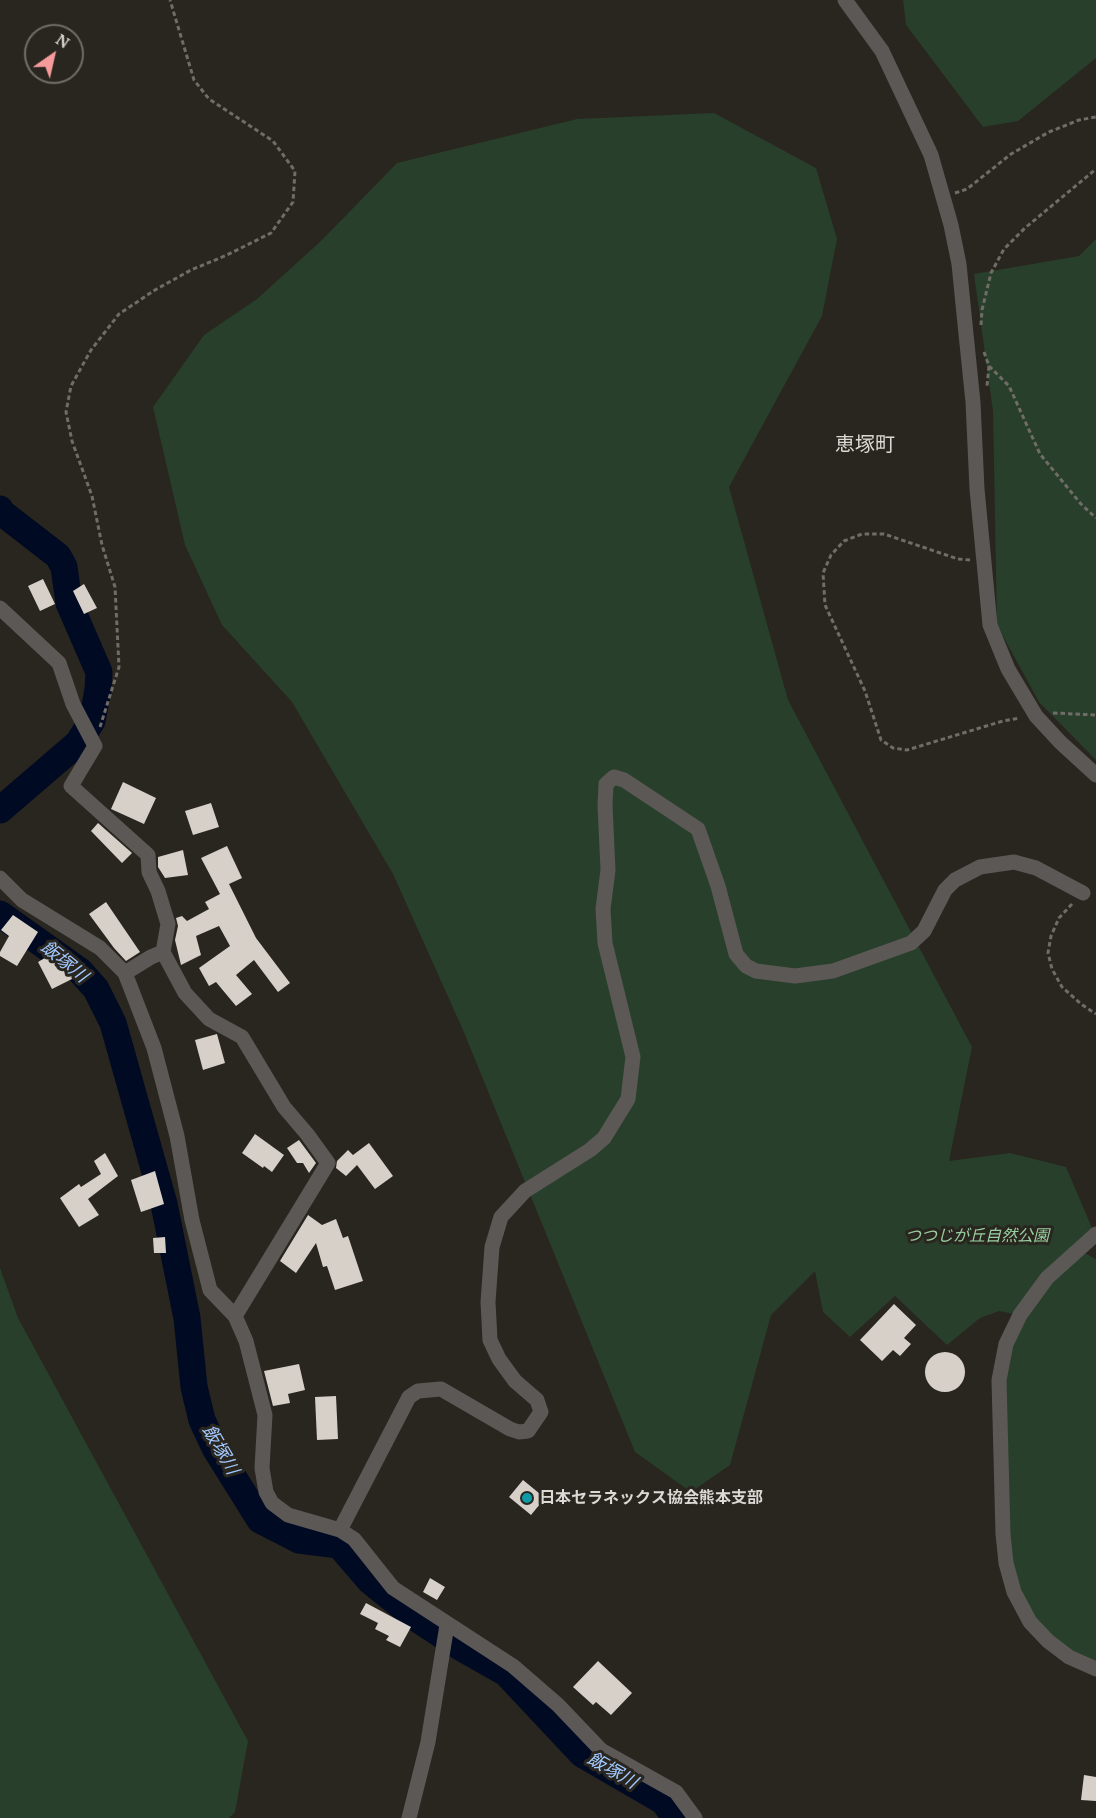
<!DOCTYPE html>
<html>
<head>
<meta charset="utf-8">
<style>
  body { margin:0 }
  #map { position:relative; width:1096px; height:1818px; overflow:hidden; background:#29251f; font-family:"PT Serif",serif }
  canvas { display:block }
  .north { position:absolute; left:24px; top:24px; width:60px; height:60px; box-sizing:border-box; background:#29251f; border:2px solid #706d68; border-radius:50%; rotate:34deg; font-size:16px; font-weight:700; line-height:24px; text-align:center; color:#dbd9d5 }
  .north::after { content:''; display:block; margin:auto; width:21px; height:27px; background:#f59b9b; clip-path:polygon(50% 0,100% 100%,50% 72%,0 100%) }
</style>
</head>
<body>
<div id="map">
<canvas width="1096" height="1818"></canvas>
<div class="north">N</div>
</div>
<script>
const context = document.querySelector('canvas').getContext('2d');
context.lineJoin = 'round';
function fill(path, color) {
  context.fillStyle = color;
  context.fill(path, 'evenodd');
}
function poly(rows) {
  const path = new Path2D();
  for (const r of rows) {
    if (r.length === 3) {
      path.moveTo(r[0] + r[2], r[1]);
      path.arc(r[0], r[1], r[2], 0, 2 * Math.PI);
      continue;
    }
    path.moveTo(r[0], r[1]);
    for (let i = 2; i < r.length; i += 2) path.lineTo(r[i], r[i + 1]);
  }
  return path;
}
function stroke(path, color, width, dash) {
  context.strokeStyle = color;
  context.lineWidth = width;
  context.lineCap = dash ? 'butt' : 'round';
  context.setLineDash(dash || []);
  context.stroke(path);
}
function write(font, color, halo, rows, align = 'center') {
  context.font = font + ' "PT Serif","Noto Sans JP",serif';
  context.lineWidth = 6;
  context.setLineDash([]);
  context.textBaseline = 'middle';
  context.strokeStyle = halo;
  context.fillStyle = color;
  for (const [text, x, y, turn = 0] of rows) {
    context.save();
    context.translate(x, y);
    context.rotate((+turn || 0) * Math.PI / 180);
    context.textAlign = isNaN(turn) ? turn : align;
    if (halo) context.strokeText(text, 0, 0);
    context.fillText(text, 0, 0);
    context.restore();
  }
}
const green = poly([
  [903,0,1096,0,1096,58,1018,121,983,127,906,25],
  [714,113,816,168,837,239,822,316,729,487,788,700,972,1047,949,1161,1010,1153,1066,1167,1095,1235,1079,1250,1096,1259,1096,1669,1068,1657,1014,1592,999,1380,1019,1315,999,1311,980,1318,947,1345,895,1296,850,1337,823,1312,815,1271,771,1315,730,1465,691,1492,635,1452,463,1030,393,874,292,702,222,625,185,545,153,407,204,335,257,299,321,241,397,163,577,119],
  [1096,239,1096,760,1039,702,997,625,993,411,974,274,1079,256],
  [0,1268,18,1318,248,1741,235,1812,229,1818,0,1818]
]);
const river = poly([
  [0,509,1,512,58,556,64,567,69,603,99,672,98,690,92,721,78,743,0,810],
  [0,914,80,971,96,989,113,1023,164,1204,187,1318,194,1387,202,1420,215,1448,260,1520,299,1540,339,1545,370,1581,416,1618,460,1647,506,1673,582,1754,663,1801,676,1818]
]);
const building = poly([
  [43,579,55,604,40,611,28,586],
  [84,584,97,608,84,614,73,591],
  [123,782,156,798,144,824,111,809],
  [211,803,219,827,193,835,185,811],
  [98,823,132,853,122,863,91,831],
  [227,846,242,878,229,884,256,938,290,983,278,992,254,960,236,975,252,994,236,1006,216,982,209,986,199,968,230,946,219,926,196,936,201,955,181,965,175,940,178,926,176,918,182,916,187,921,209,909,205,902,220,894,201,858],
  [183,850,188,875,165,878,158,867,158,857],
  [106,902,140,952,126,961,114,948,89,914],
  [13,915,38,932,17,966,0,956,0,952,9,936,1,930],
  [60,949,76,977,52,989,38,962],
  [217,1034,225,1063,203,1070,195,1040],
  [255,1134,284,1155,272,1172,264,1166,263,1168,242,1153],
  [299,1140,316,1163,309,1173,303,1163,297,1163,287,1148],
  [369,1143,393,1176,375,1189,357,1165,346,1176,336,1168,337,1161,348,1150,353,1155],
  [105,1153,118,1176,88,1199,99,1215,79,1227,60,1198,79,1184,81,1187,101,1174,94,1161],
  [155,1171,164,1204,141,1212,131,1180],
  [308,1215,322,1225,336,1219,343,1238,348,1236,363,1281,335,1290,327,1266,323,1267,316,1243,296,1273,280,1261],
  [165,1237,166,1253,154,1253,153,1238],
  [894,1304,916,1325,904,1338,911,1344,900,1356,893,1350,882,1361,860,1340],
  [945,1372,20],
  [299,1364,305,1390,288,1394,290,1403,273,1406,264,1371],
  [336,1396,338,1439,317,1440,315,1397],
  [523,1480,545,1498,531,1515,509,1497],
  [430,1578,445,1587,437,1600,423,1592],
  [366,1603,411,1627,400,1647,386,1640,389,1636,375,1629,378,1623,360,1614],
  [598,1661,632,1693,611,1715,596,1702,593,1705,573,1687],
  [1084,1775,1096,1777,1096,1801,1081,1800]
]);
const path = poly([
  [955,193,967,189,1011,154,1049,132,1079,120,1096,117],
  [981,325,982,310,991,273,1004,249,1025,228,1096,169],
  [984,352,989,366,987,386],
  [989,366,1009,386,1040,454,1081,504,1096,518],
  [970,560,958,559,884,534,862,534,844,541,831,555,823,573,825,605,865,691,881,740,893,748,907,750,1003,721,1020,718],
  [1053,713,1096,715],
  [100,727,119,667,115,587,102,545,92,496,72,441,66,412,71,386,91,350,119,314,155,290,191,270,227,255,271,233,293,202,295,171,273,141,209,99,194,80,170,0],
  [1072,904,1059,918,1051,936,1048,953,1052,969,1062,987,1081,1004,1096,1014]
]);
const minor = poly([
  [845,0,882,51,931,155,951,225,959,264,966,334,973,402,977,489,990,625,1008,669,1036,716,1060,742,1096,775],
  [0,608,59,663,73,704,95,746,71,786,148,855,149,872,158,891,168,924,163,952,185,993,209,1019,242,1037,284,1107,307,1134,328,1163,235,1316],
  [0,878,22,900,100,948,125,973,154,1048,177,1136,192,1220,210,1290,235,1316,246,1341,265,1415,262,1468,266,1492,272,1503,288,1515,340,1530,354,1539,393,1588,513,1666,558,1705,601,1750,676,1792,695,1818],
  [125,973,151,957,163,952],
  [1096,1234,1047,1278,1020,1315,1006,1344,999,1380,1003,1534,1006,1563,1014,1592,1030,1622,1048,1641,1069,1657,1096,1669],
  [340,1530,409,1397,418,1391,441,1389,510,1429,519,1432,528,1431,541,1412,537,1400,515,1381,499,1359,490,1340,488,1302,492,1247,501,1217,525,1191,590,1150,604,1138,628,1099,633,1057,605,943,603,909,608,870,605,805,606,784,614,777,624,780,698,829,718,886,736,954,746,966,756,971,795,976,833,971,911,943,924,931,945,890,955,880,980,867,1014,862,1036,868,1083,893],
  [409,1818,428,1742,447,1625]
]);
const markers = [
  [527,1498,6,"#0f9aa8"]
];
const parkNames = [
  ["つつじが丘自然公園",977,1236]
];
const poiNames = [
  ["日本セラネックス協会熊本支部",539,1498]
];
const waterNames = [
  ["飯塚川",64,962,39],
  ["飯塚川",220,1450,60],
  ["飯塚川",612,1771,30]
];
const quarterNames = [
  ["恵塚町",865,445]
];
fill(green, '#283f2b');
stroke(river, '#000a22', 27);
fill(building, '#d6d0c9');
stroke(path, '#706c67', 3, [4.5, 3]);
stroke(minor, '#5b5856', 15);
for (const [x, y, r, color] of markers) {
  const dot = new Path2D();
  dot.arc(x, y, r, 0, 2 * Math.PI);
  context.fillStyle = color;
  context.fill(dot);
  stroke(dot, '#29251f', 2);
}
write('italic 16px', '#99cf9f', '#29251f', parkNames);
write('bold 16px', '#dbd9d5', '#29251f', poiNames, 'left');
write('italic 18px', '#a1c9ff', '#29251f', waterNames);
write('20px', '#dbd9d5', '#29251f', quarterNames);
</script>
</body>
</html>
